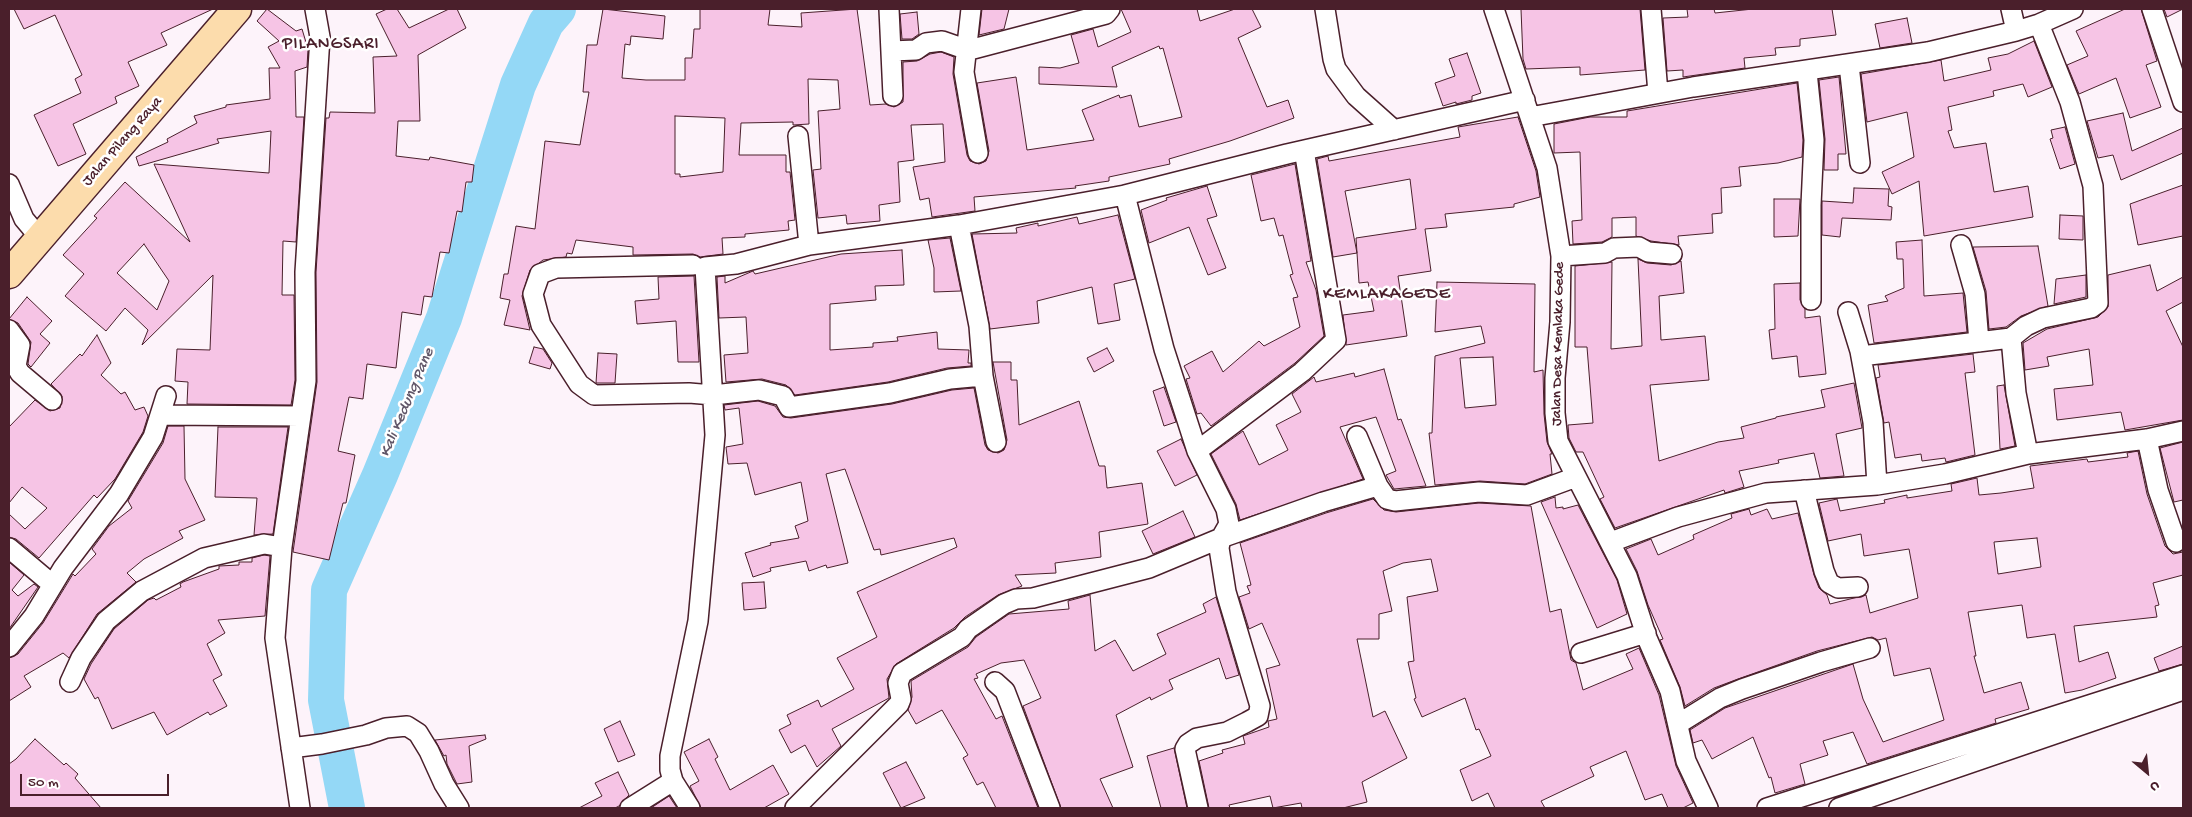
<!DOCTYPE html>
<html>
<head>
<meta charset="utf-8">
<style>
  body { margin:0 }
  #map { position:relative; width:2192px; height:817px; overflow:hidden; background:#fdf3fa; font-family:"Gochi Hand",sans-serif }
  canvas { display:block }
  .frame { position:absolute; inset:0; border:10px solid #4a1f2b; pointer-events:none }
  .north { position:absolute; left:2122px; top:747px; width:50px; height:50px; -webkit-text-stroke:4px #fff; paint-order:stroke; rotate:152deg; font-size:14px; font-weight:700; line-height:20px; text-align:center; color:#4a1f2b }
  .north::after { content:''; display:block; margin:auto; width:18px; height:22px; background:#4a1f2b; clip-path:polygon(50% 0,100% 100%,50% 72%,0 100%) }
  .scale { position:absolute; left:20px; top:774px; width:149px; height:22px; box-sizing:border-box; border:2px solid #4a1f2b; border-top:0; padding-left:6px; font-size:15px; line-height:18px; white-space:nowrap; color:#4a1f2b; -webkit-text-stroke:4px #fff; paint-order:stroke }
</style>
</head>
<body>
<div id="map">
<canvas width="2192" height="817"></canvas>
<div class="frame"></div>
<div class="north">U</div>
<div class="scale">50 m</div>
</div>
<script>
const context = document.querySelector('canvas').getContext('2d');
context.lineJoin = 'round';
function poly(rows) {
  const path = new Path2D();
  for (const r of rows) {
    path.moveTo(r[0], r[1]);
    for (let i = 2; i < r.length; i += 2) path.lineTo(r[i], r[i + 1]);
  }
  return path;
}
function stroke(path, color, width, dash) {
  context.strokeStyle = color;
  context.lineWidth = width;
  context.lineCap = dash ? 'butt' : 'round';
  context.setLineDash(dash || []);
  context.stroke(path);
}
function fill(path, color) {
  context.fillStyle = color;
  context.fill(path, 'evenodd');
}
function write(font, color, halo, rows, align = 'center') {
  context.font = font + ' "Gochi Hand",sans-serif';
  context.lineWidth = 5;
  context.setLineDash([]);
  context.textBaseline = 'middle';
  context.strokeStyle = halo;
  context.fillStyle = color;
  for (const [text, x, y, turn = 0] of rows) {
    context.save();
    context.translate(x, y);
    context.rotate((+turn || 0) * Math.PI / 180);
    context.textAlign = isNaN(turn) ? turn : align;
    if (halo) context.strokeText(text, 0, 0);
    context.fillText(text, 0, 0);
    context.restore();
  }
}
const river = poly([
  [347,808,326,700,329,590,380,475,444,318,518,85,546,23,558,9]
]);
const building = poly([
  [14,9,213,9,161,33,167,45,128,62,139,86,115,97,117,103,73,124,86,154,58,166,34,115,81,93,75,79,82,75,55,15,24,29,14,9],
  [267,9,296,31,302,29,308,49,307,67,295,71,296,117,304,117,296,242,283,241,282,295,294,295,295,380,291,405,187,404,188,382,175,381,177,349,210,350,213,275,142,345,148,330,125,308,106,331,65,296,84,274,63,255,97,218,94,216,125,182,190,242,154,164,269,173,271,131,217,139,219,143,139,166,136,157,168,142,167,139,197,123,194,116,226,107,226,105,270,99,269,68,280,68,268,47,279,41,257,21,267,9],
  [144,244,169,281,157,310,117,273,144,244],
  [387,9,397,9,409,28,449,9,457,9,466,28,418,55,420,121,398,121,396,156,429,160,430,157,474,165,472,182,466,182,462,212,457,211,449,253,440,252,432,297,424,296,421,315,402,312,396,368,367,364,363,399,349,397,338,451,355,455,346,503,343,503,329,560,293,552,317,382,316,272,326,118,329,118,330,112,375,113,373,57,397,56,376,14,387,9],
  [603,9,665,16,663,39,631,36,630,45,625,44,622,78,646,80,685,80,685,58,692,58,694,29,700,29,700,9,770,9,768,25,802,27,801,13,857,9,870,105,886,104,894,107,903,102,903,62,917,61,930,54,941,52,954,57,953,74,967,155,970,161,979,164,986,161,989,151,977,83,1016,77,1027,150,1094,140,1082,110,1119,95,1120,98,1131,95,1139,127,1182,117,1163,48,1160,49,1159,46,1112,67,1117,87,1039,84,1039,67,1060,68,1079,63,1071,35,1093,29,1098,47,1131,32,1121,9,1197,9,1200,21,1235,9,1252,9,1261,27,1238,38,1267,107,1288,100,1294,118,1230,141,1169,159,1170,164,1109,177,1109,181,1075,186,1076,188,974,197,975,211,932,217,929,198,920,200,913,167,945,162,943,124,911,125,914,160,898,162,900,202,879,205,880,221,847,224,846,215,818,218,813,170,821,169,818,111,840,109,838,80,808,79,809,124,793,125,793,122,741,123,739,155,786,155,786,172,790,172,795,220,788,221,789,230,745,234,745,237,722,238,723,254,700,257,693,254,633,255,633,247,576,240,572,254,567,253,566,257,543,260,530,270,522,296,530,330,504,325,510,300,500,298,504,274,508,274,516,226,535,229,545,141,580,145,589,92,583,92,587,45,597,45,603,9],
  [675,116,725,118,723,172,680,177,680,174,675,174,675,116],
  [982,9,1009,9,1004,29,979,35,982,9],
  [1521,9,1640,9,1645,70,1580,75,1580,67,1526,69,1523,59,1521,9],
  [1687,9,1714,9,1715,13,1753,9,1832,9,1836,35,1800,39,1800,46,1775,48,1776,55,1744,58,1745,68,1683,77,1683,70,1667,71,1663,18,1688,17,1687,9],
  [2125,9,2141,9,2157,61,2146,65,2161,107,2130,118,2116,78,2079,94,2067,65,2088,56,2076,31,2125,9],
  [2164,9,2183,9,2167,17,2164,9],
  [917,12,919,34,912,39,902,39,900,14,917,12],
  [1907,18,1912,43,1880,48,1875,24,1907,18],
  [2034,41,2052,87,2028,97,2023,84,1993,91,1994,96,1948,107,1952,130,1948,131,1954,148,1986,143,1994,192,2028,186,2033,217,1924,236,1919,181,1892,194,1882,172,1914,157,1907,112,1867,122,1861,74,1941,60,1944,81,1991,70,1988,58,2008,54,2034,41],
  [1467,53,1481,93,1472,96,1472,100,1456,104,1456,102,1443,106,1435,83,1455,76,1449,59,1467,53],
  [1839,77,1846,154,1838,154,1838,170,1824,170,1825,139,1819,80,1839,77],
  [1797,83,1803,140,1802,157,1778,163,1739,167,1741,186,1721,188,1722,213,1712,214,1713,233,1678,236,1679,245,1651,241,1636,236,1636,217,1612,218,1612,237,1602,242,1573,244,1572,221,1582,220,1580,152,1554,153,1554,124,1590,117,1627,117,1627,111,1797,83],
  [2123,113,2132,151,2183,128,2183,153,2121,180,2113,155,2098,158,2087,121,2123,113],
  [1518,117,1536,171,1540,197,1514,204,1514,207,1445,214,1447,227,1425,229,1431,271,1398,276,1407,336,1346,345,1343,315,1374,311,1368,282,1359,283,1356,238,1416,229,1410,179,1345,191,1357,253,1333,257,1317,159,1328,156,1329,161,1460,137,1458,127,1518,117],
  [2065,127,2075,164,2060,169,2050,139,2053,138,2051,130,2065,127],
  [1295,164,1311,261,1306,262,1316,290,1324,336,1295,363,1211,426,1201,413,1197,414,1186,379,1190,378,1184,366,1212,351,1223,372,1259,341,1264,346,1300,327,1293,298,1298,297,1290,275,1293,274,1283,235,1279,236,1274,218,1261,221,1251,175,1295,164],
  [2183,185,2183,236,2138,245,2130,204,2183,185],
  [1207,186,1217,216,1207,219,1226,268,1208,275,1189,227,1149,243,1141,210,1167,200,1166,198,1207,186],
  [1854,188,1889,189,1888,206,1892,207,1891,220,1842,218,1840,237,1822,235,1822,201,1853,203,1854,188],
  [1774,199,1800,199,1798,236,1774,237,1774,199],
  [1118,215,1135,279,1114,284,1120,320,1098,324,1092,287,1037,301,1039,323,990,329,972,234,1017,233,1016,228,1038,223,1038,226,1077,217,1079,224,1118,215],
  [2060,215,2083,216,2083,240,2059,239,2060,215],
  [950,238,961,291,934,292,934,268,928,240,950,238],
  [1922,240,1924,296,1963,293,1967,332,1874,343,1868,305,1888,301,1885,296,1904,288,1903,259,1897,259,1896,242,1922,240],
  [2038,246,2048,306,2021,316,2006,327,1989,329,1986,291,1973,247,2038,246],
  [902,250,904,285,875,286,876,300,830,304,830,350,873,347,873,343,898,341,897,337,937,332,938,349,969,350,968,363,971,363,971,366,947,368,888,382,795,395,786,385,762,379,726,382,724,355,748,353,746,317,719,318,717,277,725,276,725,283,753,271,755,274,841,254,902,250],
  [1638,259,1647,263,1671,265,1681,261,1684,293,1659,296,1661,340,1705,336,1709,380,1650,385,1659,461,1718,442,1744,438,1741,427,1776,418,1776,417,1825,407,1821,390,1854,383,1862,428,1836,434,1844,476,1820,478,1814,453,1778,460,1779,463,1739,471,1744,487,1725,493,1724,490,1615,528,1600,499,1604,497,1583,452,1576,452,1569,438,1568,425,1593,423,1587,347,1575,347,1575,266,1612,262,1611,349,1642,346,1638,259],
  [2150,265,2157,291,2183,277,2183,302,2166,311,2183,347,2183,420,2125,430,2121,412,2057,420,2054,389,2093,385,2089,349,2047,357,2049,366,2025,370,2023,343,2047,329,2098,317,2108,307,2108,275,2150,265],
  [2086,275,2086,297,2054,304,2056,279,2086,275],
  [694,276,699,362,678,362,676,321,637,324,635,301,659,299,658,277,694,276],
  [1437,282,1535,284,1534,372,1543,370,1544,414,1547,442,1552,454,1550,454,1552,474,1525,484,1480,481,1435,485,1429,433,1432,433,1435,356,1485,343,1481,326,1435,332,1437,282],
  [1493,357,1496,405,1465,408,1460,358,1493,357],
  [1800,283,1800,300,1805,309,1805,318,1820,316,1826,374,1799,377,1797,356,1772,359,1769,330,1775,329,1774,284,1800,283],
  [27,297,52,321,40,334,50,343,31,367,28,364,31,342,18,323,9,319,27,297],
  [97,335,111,363,101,375,121,394,125,392,135,410,144,407,148,416,143,432,115,479,97,498,94,495,39,558,16,539,9,537,9,514,25,529,47,508,22,487,9,503,9,427,35,400,50,411,60,408,62,396,51,384,80,354,82,356,97,335],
  [534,347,543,349,552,363,550,369,529,363,534,347],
  [1107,348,1114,361,1094,372,1087,358,1107,348],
  [598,353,617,354,615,383,596,383,598,353],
  [1973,354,1975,372,1965,373,1975,455,1946,462,1945,458,1922,461,1921,454,1895,458,1889,422,1884,423,1876,378,1880,377,1878,365,1973,354],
  [993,362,1011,362,1011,380,1017,380,1019,425,1079,401,1099,466,1105,466,1107,488,1142,483,1148,524,1099,532,1101,557,1055,563,1056,573,1015,575,1022,586,998,595,965,617,954,628,896,664,887,679,889,698,832,729,841,746,817,767,805,745,791,753,779,730,791,724,787,715,818,700,821,707,854,689,837,658,877,637,857,592,957,547,954,538,881,555,880,549,874,550,845,469,826,474,848,563,827,568,826,565,809,571,806,561,770,568,771,571,753,577,745,553,771,545,770,543,799,538,795,526,808,521,801,482,755,495,747,463,728,464,726,447,743,444,739,408,725,410,724,405,758,401,775,406,783,417,791,418,892,404,952,390,974,388,985,445,988,450,998,453,1004,450,1007,440,993,362],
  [1384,369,1398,420,1401,419,1426,486,1394,489,1386,475,1396,471,1376,417,1340,427,1363,479,1240,520,1236,504,1211,454,1243,431,1259,465,1288,450,1276,425,1301,412,1292,394,1314,377,1316,382,1354,373,1355,377,1384,369],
  [2004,385,2015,446,2000,449,1997,386,2004,385],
  [1164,387,1176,422,1164,426,1153,391,1164,387],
  [168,426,184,426,185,479,205,520,179,531,183,538,144,559,127,573,136,582,97,614,69,658,63,653,24,676,31,687,9,701,9,658,18,654,43,623,73,574,75,576,96,554,92,549,109,526,132,508,128,501,163,443,168,426],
  [218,427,288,427,273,534,254,535,257,498,215,497,218,427],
  [1181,439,1197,475,1175,486,1157,451,1181,439],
  [2183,442,2183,500,2174,502,2160,448,2183,442],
  [2138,451,2147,494,2165,546,2173,554,2183,552,2183,575,2153,583,2159,605,2155,606,2157,617,2074,626,2079,662,2108,652,2116,678,2082,690,2065,693,2055,634,2027,638,2022,605,1968,612,1976,656,1974,656,1984,693,2021,682,2029,709,1995,719,1996,723,1867,764,1853,732,1823,741,1828,755,1800,764,1805,784,1775,793,1771,777,1769,778,1753,737,1712,759,1702,740,1693,743,1690,730,1725,708,1853,664,1863,699,1883,742,1944,720,1930,668,1894,676,1886,638,1878,640,1872,637,1817,651,1738,679,1714,688,1685,706,1680,687,1660,640,1663,639,1648,605,1637,571,1626,549,1651,539,1658,555,1694,539,1693,535,1732,518,1731,514,1749,509,1751,515,1767,509,1772,519,1798,513,1814,575,1819,588,1827,595,1830,604,1866,595,1870,613,1918,598,1909,549,1864,556,1861,534,1828,541,1819,503,1837,499,1840,511,1885,503,1884,500,1907,495,1907,498,1952,491,1951,484,1977,478,1979,495,2001,493,2034,488,2030,466,2087,459,2088,462,2128,457,2127,453,2138,451],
  [2037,538,2041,567,1998,574,1994,542,2037,538],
  [1555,497,1556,508,1563,507,1563,509,1578,505,1617,580,1627,614,1597,628,1541,502,1555,497],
  [1373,499,1384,510,1396,512,1479,503,1531,506,1550,612,1561,609,1571,660,1576,663,1583,690,1633,669,1626,654,1639,648,1659,695,1676,766,1693,803,1683,808,1668,808,1662,794,1645,800,1626,751,1590,767,1594,776,1541,801,1545,808,1495,808,1488,793,1472,801,1460,770,1491,756,1479,729,1476,730,1465,698,1422,717,1414,699,1416,698,1408,662,1414,661,1407,597,1438,591,1431,559,1403,563,1383,571,1392,611,1379,614,1379,639,1357,639,1373,717,1385,711,1407,758,1362,782,1367,802,1343,808,1302,808,1301,803,1273,808,1270,796,1229,805,1230,808,1209,808,1199,761,1223,753,1222,750,1245,744,1243,736,1269,727,1268,721,1277,719,1266,669,1280,665,1262,623,1249,629,1239,597,1250,593,1247,586,1251,585,1240,543,1326,513,1373,499],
  [1183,511,1195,537,1153,554,1142,531,1183,511],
  [264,555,270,556,265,616,218,620,225,633,207,644,222,675,213,680,227,706,210,715,208,712,167,735,154,712,112,729,98,697,95,699,84,679,91,664,114,629,148,600,154,598,156,600,181,587,180,584,183,582,219,569,219,566,239,565,239,562,252,562,252,558,264,555],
  [9,562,24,575,12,590,18,596,34,584,38,587,9,629,9,562],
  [764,582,766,608,744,610,742,583,764,582],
  [1090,595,1095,651,1115,640,1133,671,1166,654,1157,634,1206,612,1203,604,1216,597,1239,675,1226,679,1219,658,1169,680,1173,689,1151,700,1150,697,1116,715,1133,767,1100,779,1113,808,1061,808,1023,706,1041,698,1024,660,1001,663,976,674,978,678,974,679,996,719,1002,716,1038,808,996,808,983,782,977,785,963,758,968,755,942,710,916,724,908,710,912,697,911,681,968,647,976,637,1009,614,1069,609,1068,601,1090,595],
  [2183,646,2183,664,2159,671,2154,658,2183,646],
  [620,721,635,755,618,762,604,729,620,721],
  [485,735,486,739,469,746,472,782,457,784,447,764,446,755,444,756,435,740,485,735],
  [35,739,64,765,66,763,78,774,75,778,101,808,9,808,9,764,16,759,35,739],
  [709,739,718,757,715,759,730,790,773,765,789,794,764,808,701,808,690,786,699,781,684,752,709,739],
  [1174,748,1187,808,1161,808,1147,756,1174,748],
  [906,762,925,798,901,808,883,773,906,762],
  [618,772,629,795,619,806,615,808,579,808,602,796,595,783,618,772],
  [669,796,677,808,651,808,669,796]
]);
const street = poly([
  [889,9,893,96],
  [971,9,964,72,978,153],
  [1325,9,1333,59,1336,69,1356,96,1394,130],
  [1494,9,1547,168,1561,256,1560,322,1555,378,1555,413,1558,441,1627,576,1647,638,1670,691,1686,761,1708,808],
  [1651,9,1658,93],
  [2011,9,2016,31],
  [2152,9,2183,102],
  [891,51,916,50,926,43,942,41,965,49,973,49,1106,14,1110,9],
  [1849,65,1860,163],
  [1807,72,1814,140,1811,205,1811,300],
  [1530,117,1693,87,1928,52,2016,31,2039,24,2073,9],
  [798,136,809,245],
  [9,184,24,219,40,238],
  [1125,195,1164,349,1197,451,1226,509,1229,524,1221,538,1219,548,1226,592,1260,706,1258,716,1247,722,1227,732,1197,738,1188,744,1185,749,1198,808],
  [959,225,979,326,983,376,996,442],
  [1961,245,1975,294,1979,342],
  [1561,256,1605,253,1614,248,1639,247,1648,252,1672,254],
  [693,265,556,268,540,274,533,294,541,325,579,384,594,395,689,393,713,395,759,390,783,396,789,407,890,393,950,379,983,376],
  [1848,312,1860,351,1873,422,1877,485],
  [9,330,20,345,16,366,20,373,52,400],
  [2011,338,2016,393,2028,454],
  [1861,356,2011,338,2026,326,2043,318,2091,308,2098,303,2093,186,2070,102,2039,24],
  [160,415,301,416],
  [1357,436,1378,486,1387,499,1395,501,1479,492,1527,495,1576,477],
  [2147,439,2158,490,2176,542],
  [1197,451,1302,372,1336,340,1304,150],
  [1804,490,1824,571,1829,583,1838,588,1858,587],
  [1611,542,1678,517,1766,493,1877,485,1945,474,2028,454,2147,439,2183,431],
  [9,548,53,585],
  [9,647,34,616,63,568,119,494,153,437,166,396],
  [1581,653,1646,633],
  [70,682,81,658,106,621,142,591,204,558,264,544,282,547],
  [995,682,1005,691,1050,808],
  [1678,724,1720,698,1742,689,1821,662,1870,648],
  [291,748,322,744,366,735,386,728,407,726,418,733,429,751,444,784,459,808],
  [300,808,275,638,282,547,306,381,305,272,320,37,315,9],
  [630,808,673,781],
  [690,808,673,781,670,770,670,756,698,621,715,435,705,267,736,264,809,245,959,225,1125,195,1287,154,1525,100],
  [795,808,899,704,901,699,898,683,902,673,962,637,968,629,1004,604,1016,599,1033,598,1149,568,1221,538,1323,502,1378,486],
  [1767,808,2183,675],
  [1839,808,2183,690]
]);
const highway = poly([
  [9,274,237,9]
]);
const streetNames = [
  ["Jalan Pilang Raya",123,142,-49],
  ["Jalan Desa Kemlaka Gede",1559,344,-89]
];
const waterNames = [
  ["Kali Kedung Pane",408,403,-67]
];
const quarterNames = [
  ["PILANGSARI",331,45],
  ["KEMLAKAGEDE",1387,295]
];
stroke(river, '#94d8f6', 36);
fill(building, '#f6c4e5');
stroke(building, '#4a1f2b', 1);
stroke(street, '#4a1f2b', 22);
stroke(highway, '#4a1f2b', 31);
stroke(street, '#fff', 19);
stroke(highway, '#fcdcac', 28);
write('15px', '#4a1f2b', '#fff', streetNames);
write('italic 16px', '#605668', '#fff', waterNames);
context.letterSpacing = '1px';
write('18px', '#4a1f2b', '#fff', quarterNames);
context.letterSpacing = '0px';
</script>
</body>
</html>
